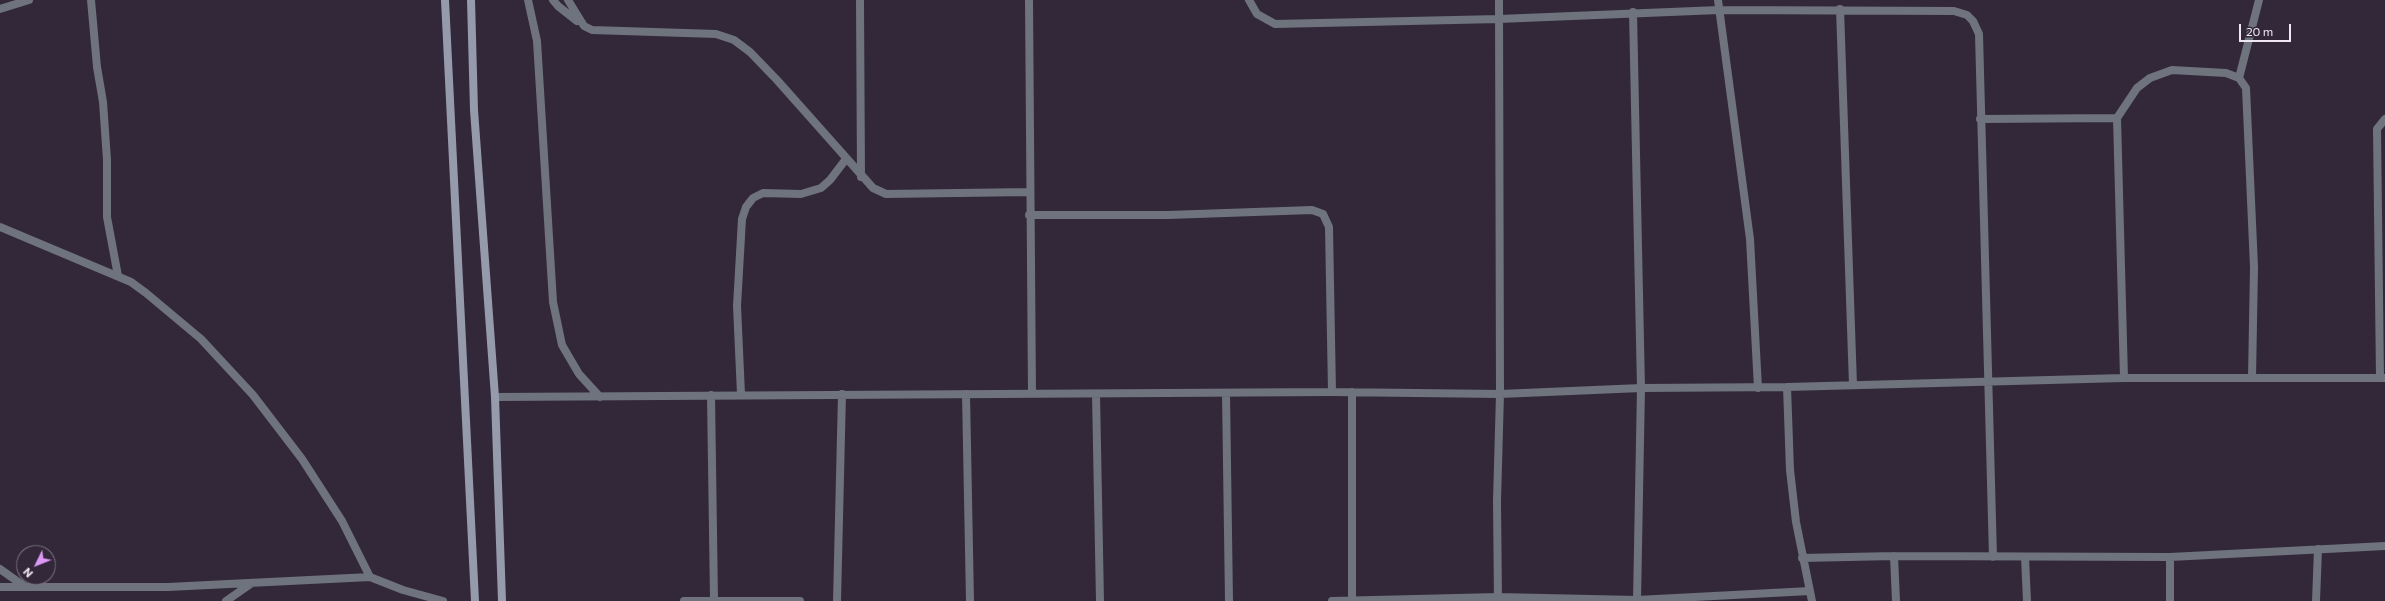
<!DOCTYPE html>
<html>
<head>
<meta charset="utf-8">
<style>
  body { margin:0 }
  #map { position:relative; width:2385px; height:601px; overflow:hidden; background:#32283a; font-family:Commissioner,sans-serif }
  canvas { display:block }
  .north { position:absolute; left:16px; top:545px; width:40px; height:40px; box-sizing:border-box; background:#32283a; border:1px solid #7e7584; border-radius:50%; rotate:227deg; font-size:11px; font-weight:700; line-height:16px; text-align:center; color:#efe8f4 }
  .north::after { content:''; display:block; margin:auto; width:14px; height:18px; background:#db99f5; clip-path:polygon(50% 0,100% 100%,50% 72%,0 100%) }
  .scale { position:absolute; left:2239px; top:24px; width:52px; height:18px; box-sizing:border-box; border:2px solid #efe8f4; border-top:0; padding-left:5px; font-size:12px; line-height:14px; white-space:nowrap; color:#efe8f4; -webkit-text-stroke:3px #32283a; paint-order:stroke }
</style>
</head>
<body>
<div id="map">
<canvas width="2385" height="601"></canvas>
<div class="north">N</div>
<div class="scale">20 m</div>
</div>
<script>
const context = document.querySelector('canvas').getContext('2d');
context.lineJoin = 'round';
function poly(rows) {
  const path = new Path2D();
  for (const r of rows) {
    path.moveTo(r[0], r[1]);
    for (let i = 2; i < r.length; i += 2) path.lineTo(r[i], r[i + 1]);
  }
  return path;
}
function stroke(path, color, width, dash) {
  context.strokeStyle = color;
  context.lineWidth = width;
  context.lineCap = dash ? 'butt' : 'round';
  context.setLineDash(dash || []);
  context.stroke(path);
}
const minor = poly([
  [91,0,97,67,103,102,107,160,107,217,118,276],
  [528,0,537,41,553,302,562,345,579,374,600,397],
  [553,0,558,6,577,21],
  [568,0,584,26,592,30,716,34,734,40,750,52,777,80,873,188,886,194,1030,192],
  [860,0,861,177],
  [1029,0,1032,393],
  [1249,0,1257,14,1275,24,1499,19,1719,10,1954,11,1967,15,1973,21,1979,34,1993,557],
  [1718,0,1750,239,1758,388],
  [0,9,29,0],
  [1840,9,1853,385],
  [1633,12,1641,388,1637,600],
  [2239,78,2259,0],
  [1980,119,2117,118],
  [1029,215,1168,215,1312,210,1323,214,1329,227,1332,392],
  [0,227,131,282,146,293,201,339,253,395,302,459,342,521,370,577],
  [2124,378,2117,118,2137,88,2150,78,2172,70,2226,73,2239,78,2246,88,2254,267,2252,378],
  [2380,378,2377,129,2385,119],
  [1787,387,1790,470,1796,522,1812,601],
  [1352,392,1352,600],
  [1226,393,1229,601],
  [741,394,737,306,742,219,746,207,753,198,763,193,801,194,821,188,830,180,846,159],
  [966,394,970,601],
  [1096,394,1100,601],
  [711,395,714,600],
  [495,397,1332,392,1500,394,1641,388,1787,387,2124,378,2385,378],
  [1894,556,1896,601],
  [2025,557,2027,601],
  [1802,558,1894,556,2170,557,2385,546],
  [0,569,24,586],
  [0,587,168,587,370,577,403,590,443,601],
  [226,601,252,583],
  [684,601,800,601],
  [837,601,842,394],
  [1332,601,1498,597,1637,600,1810,591],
  [1498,601,1497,501,1500,394,1499,0],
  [2170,601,2170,557],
  [2316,601,2318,549]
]);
const secondary = poly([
  [445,0,475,601],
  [471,0,474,110,495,397,502,601]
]);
stroke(minor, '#6f737d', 8);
stroke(secondary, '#959bab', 8);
</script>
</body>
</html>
